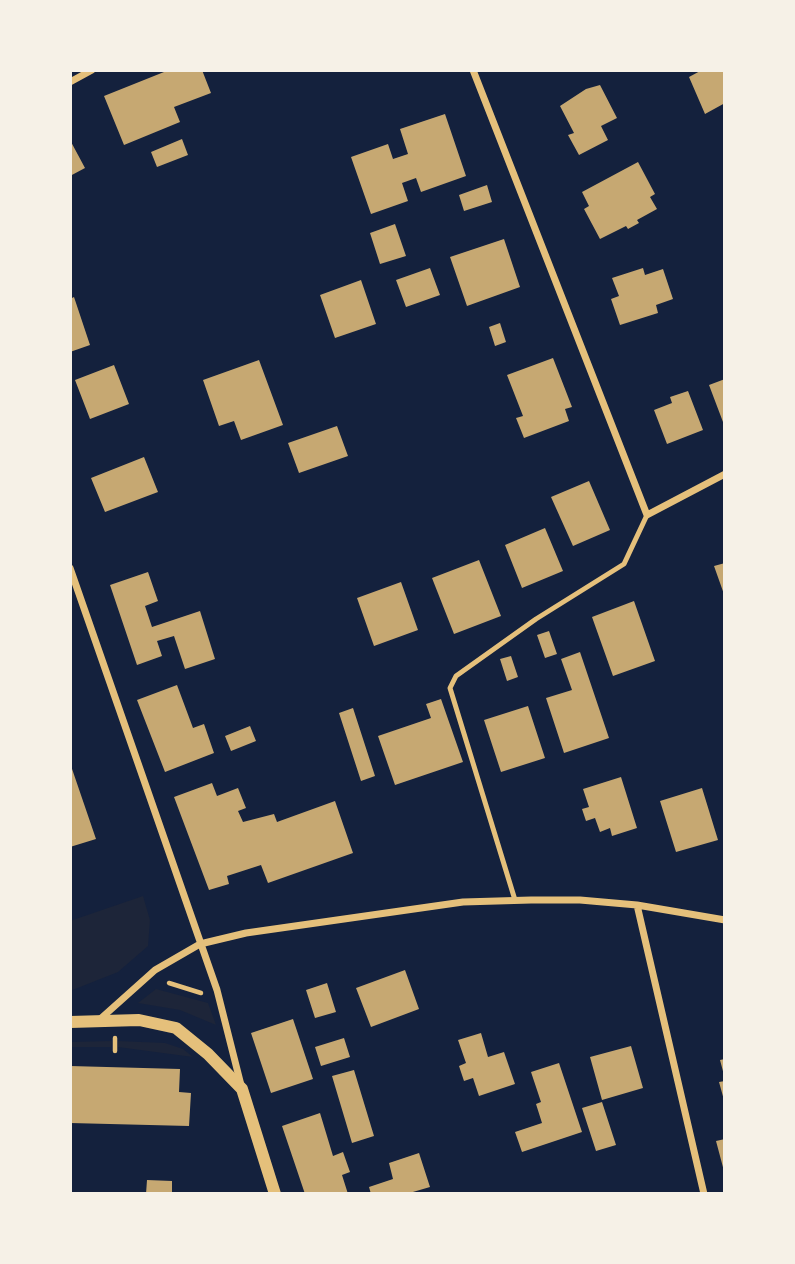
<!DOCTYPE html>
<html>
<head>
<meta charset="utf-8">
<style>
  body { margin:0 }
  #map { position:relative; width:795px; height:1264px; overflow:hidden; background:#14213d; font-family:"PT Sans Narrow",sans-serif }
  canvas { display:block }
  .frame { position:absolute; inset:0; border:72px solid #f6f1e7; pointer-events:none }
</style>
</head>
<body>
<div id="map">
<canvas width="795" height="1264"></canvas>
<div class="frame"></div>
</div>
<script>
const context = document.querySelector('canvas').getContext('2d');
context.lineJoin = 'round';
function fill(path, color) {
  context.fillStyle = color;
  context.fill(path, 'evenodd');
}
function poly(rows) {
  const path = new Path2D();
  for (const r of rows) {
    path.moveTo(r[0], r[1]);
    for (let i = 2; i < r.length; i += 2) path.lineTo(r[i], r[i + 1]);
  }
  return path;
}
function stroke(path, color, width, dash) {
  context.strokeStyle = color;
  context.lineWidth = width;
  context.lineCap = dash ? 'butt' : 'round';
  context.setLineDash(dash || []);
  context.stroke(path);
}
const green = poly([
  [143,896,150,920,148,946,118,972,70,991,70,921],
  [156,989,208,1003,216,1025,180,1010,138,1003],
  [112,1041,111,1047,70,1047,70,1042],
  [118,1041,165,1043,183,1049,193,1057,118,1047]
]);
const building = poly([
  [169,70,202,70,211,93,174,107,180,122,124,145,104,96],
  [702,70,725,70,725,103,705,114,689,77],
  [600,85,617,118,601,126,608,140,579,155,568,135,574,133,560,106,586,89],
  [445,114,466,176,421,192,416,178,402,183,408,201,371,214,351,157,388,144,393,159,408,154,400,129],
  [182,139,188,155,157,167,151,152],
  [70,140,85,168,70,176],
  [638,162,655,194,650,197,657,209,637,220,639,223,628,229,626,226,600,239,584,209,589,206,582,192],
  [487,185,492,202,464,211,459,195],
  [395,224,406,256,380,264,370,233],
  [504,239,520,287,467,306,450,257],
  [430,268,440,295,406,307,396,280],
  [643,268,645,275,663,269,673,299,656,305,658,313,620,325,611,299,619,296,612,278],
  [361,280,376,324,335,338,320,295],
  [74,297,90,345,70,352,70,299],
  [500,323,506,342,495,346,489,327],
  [553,358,572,407,565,409,569,421,524,438,516,418,523,416,507,375],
  [259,360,283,425,241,440,234,421,219,426,203,380],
  [114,365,129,404,90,419,75,380],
  [725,379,725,421,723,422,709,385],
  [688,391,703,430,667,444,654,410,672,403,670,397],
  [337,426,348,456,299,473,288,443],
  [144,457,158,492,105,512,91,478],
  [589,481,610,530,573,546,551,497],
  [545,528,563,571,522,588,505,545],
  [479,560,501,616,454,634,432,578],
  [725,563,725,597,714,566],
  [148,572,158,601,145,606,152,627,200,611,215,659,185,669,174,636,157,641,162,656,137,665,110,585],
  [401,582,418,630,374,646,357,598],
  [634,601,655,661,613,676,592,617],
  [549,631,557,654,545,658,537,635],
  [580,652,609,738,564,753,546,698,572,690,561,659],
  [511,656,518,677,507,681,500,659],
  [177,685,193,728,204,724,214,753,165,772,137,700],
  [441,699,463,762,395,785,378,736,431,718,426,704],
  [528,706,545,758,501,772,484,720],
  [353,708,375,776,361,781,339,713],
  [250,726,256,741,231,751,225,736],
  [70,763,96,839,70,847],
  [621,777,637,828,612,836,610,828,600,832,595,818,586,821,582,809,589,807,583,789],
  [212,783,217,796,238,788,246,808,238,811,243,822,274,814,277,822,335,801,353,853,268,883,261,865,227,876,229,884,209,890,174,797],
  [702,788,718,840,676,852,660,801],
  [405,970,419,1009,371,1027,356,988],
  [327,983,336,1012,315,1018,306,990],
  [293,1019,313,1079,271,1093,251,1033],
  [481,1033,488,1057,504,1052,515,1084,479,1096,473,1078,464,1081,459,1066,466,1063,458,1040],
  [344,1038,350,1057,321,1066,315,1047],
  [631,1046,643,1088,602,1100,590,1057],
  [725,1059,725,1075,724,1075,720,1060],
  [559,1063,582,1132,522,1152,515,1132,542,1123,536,1104,541,1102,531,1072],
  [70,1066,180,1069,179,1092,191,1093,189,1126,70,1123],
  [354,1070,374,1136,352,1143,332,1076],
  [725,1081,725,1100,724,1100,719,1082],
  [602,1102,616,1145,596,1151,582,1108],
  [320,1113,333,1156,343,1152,350,1172,342,1175,348,1194,305,1194,282,1126],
  [725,1139,725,1171,724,1171,716,1141],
  [419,1153,430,1187,406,1194,371,1194,369,1187,393,1179,389,1163],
  [147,1180,172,1181,172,1194,146,1194]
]);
const path = poly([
  [169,983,201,993],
  [115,1038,115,1051]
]);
const service = poly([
  [515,900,450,688,456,676,536,619,624,564,647,515]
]);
const minor = poly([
  [473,70,647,515,725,474],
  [70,82,92,70],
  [70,568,217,990,241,1085],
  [637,905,704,1194],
  [98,1021,155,970,200,944,246,933,463,902,531,900,580,900,637,905,725,920]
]);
const tertiary = poly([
  [70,1022,139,1020,176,1028,208,1054,242,1089,275,1194]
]);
fill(green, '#1d2539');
fill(building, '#c6a872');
stroke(path, '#e5c07b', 4.5);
stroke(service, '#e5c07b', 5);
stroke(minor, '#e5c07b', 7);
stroke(tertiary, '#e5c07b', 12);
</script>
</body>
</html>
